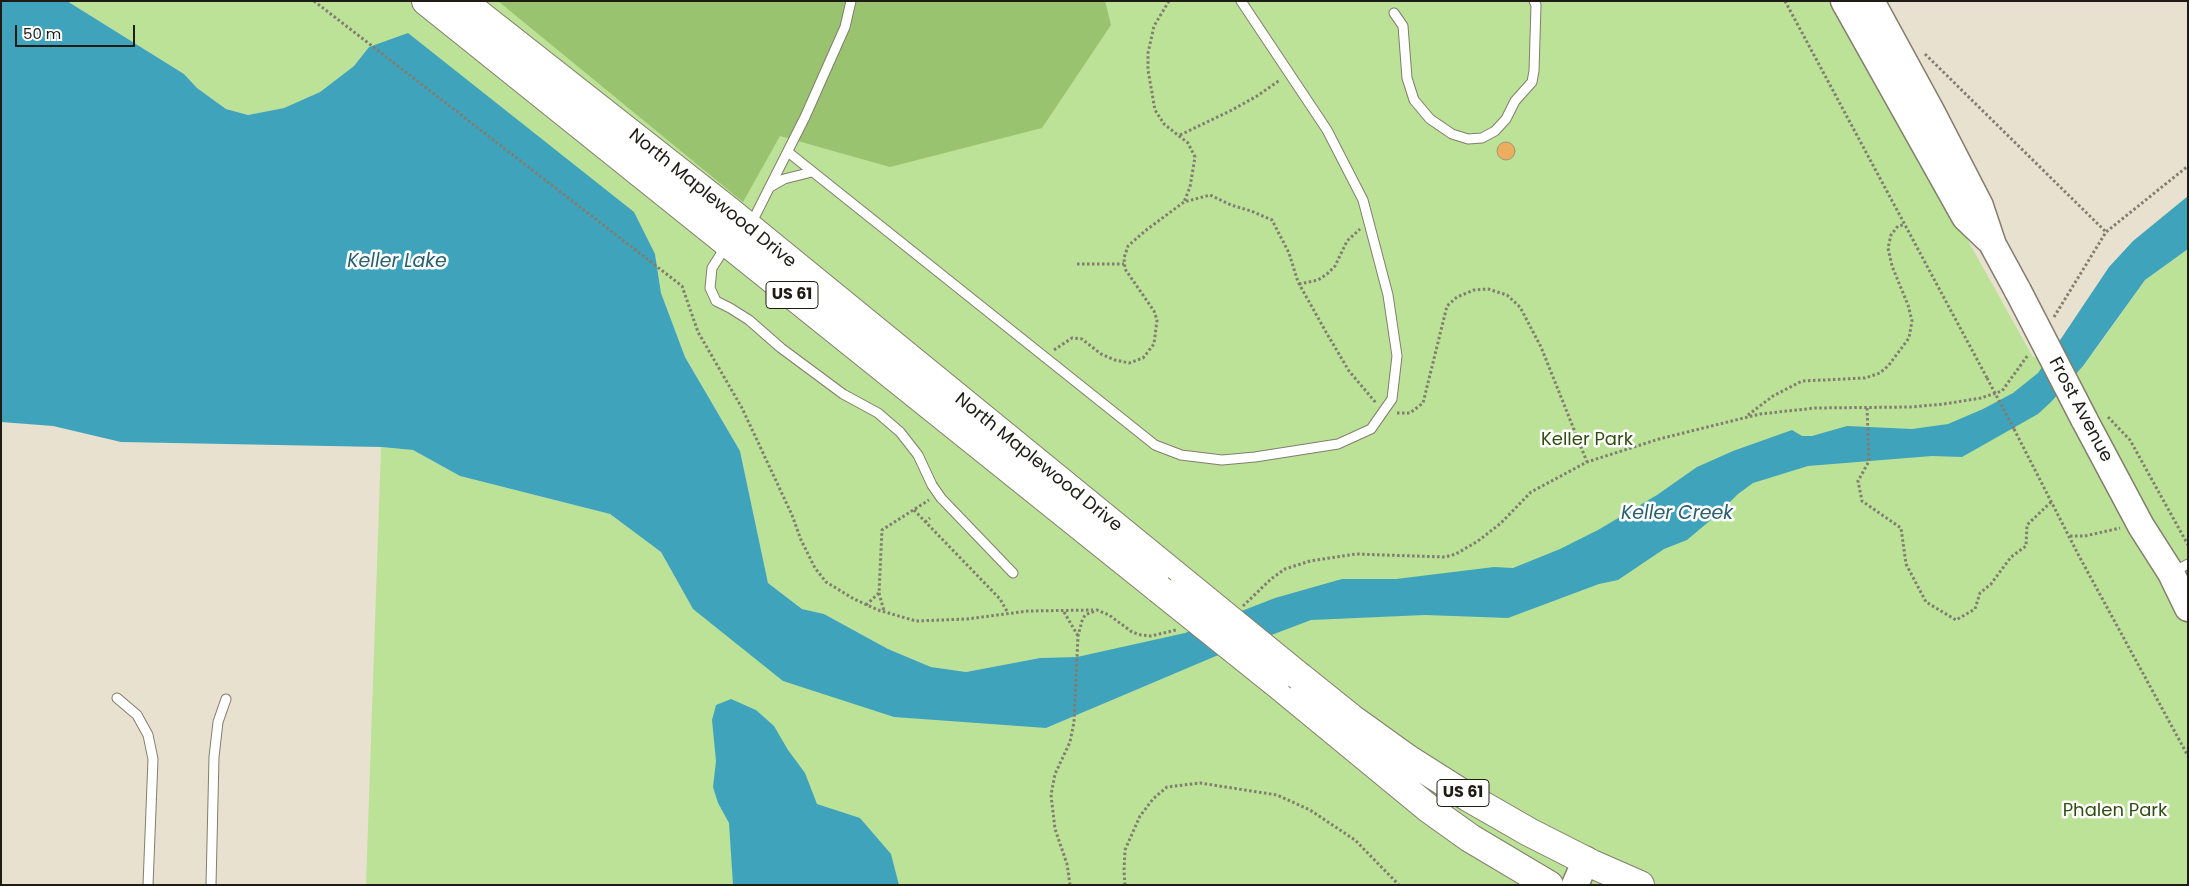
<!DOCTYPE html>
<html>
<head>
<meta charset="utf-8">
<style>
  body { margin:0 }
  #map { position:relative; width:2189px; height:886px; overflow:hidden; background:#e8e1cf; font-family:Poppins,sans-serif }
  canvas { display:block }
  .frame { position:absolute; inset:0; border:2px solid #1e1c15; pointer-events:none }
  .scale { position:absolute; left:15px; top:25px; width:120px; height:22px; box-sizing:border-box; border:2px solid #1e1c15; border-top:0; padding-left:6px; font-size:15px; line-height:18px; white-space:nowrap; color:#1e1c15; -webkit-text-stroke:4px #fff; paint-order:stroke }
</style>
</head>
<body>
<div id="map">
<canvas width="2189" height="886"></canvas>
<div class="frame"></div>
<div class="scale">50 m</div>
</div>
<script>
const context = document.querySelector('canvas').getContext('2d');
context.lineJoin = 'round';
function fill(path, color) {
  context.fillStyle = color;
  context.fill(path, 'evenodd');
}
function poly(rows) {
  const path = new Path2D();
  for (const r of rows) {
    if (r.length === 3) {
      path.moveTo(r[0] + r[2], r[1]);
      path.arc(r[0], r[1], r[2], 0, 2 * Math.PI);
      continue;
    }
    path.moveTo(r[0], r[1]);
    for (let i = 2; i < r.length; i += 2) path.lineTo(r[i], r[i + 1]);
  }
  return path;
}
function stroke(path, color, width, dash) {
  context.strokeStyle = color;
  context.lineWidth = width;
  context.lineCap = dash ? 'butt' : 'round';
  context.setLineDash(dash || []);
  context.stroke(path);
}
function write(font, color, halo, rows, align = 'center') {
  context.font = font + ' Poppins,sans-serif';
  context.lineWidth = 5;
  context.setLineDash([]);
  context.textBaseline = 'middle';
  context.strokeStyle = halo;
  context.fillStyle = color;
  for (const [text, x, y, turn = 0] of rows) {
    context.save();
    context.translate(x, y);
    context.rotate((+turn || 0) * Math.PI / 180);
    context.textAlign = isNaN(turn) ? turn : align;
    if (halo) context.strokeText(text, 0, 0);
    context.fillText(text, 0, 0);
    context.restore();
  }
}
const green = poly([
  [67,1,1834,1,2033,357,2061,358,2093,353,2145,280,2188,249,2188,885,366,885,381,447,413,450,460,476,610,514,661,552,693,609,1046,728,1215,656,1040,658,966,672,931,667,888,649,824,614,802,609,768,583,740,451,685,357,661,293,655,254,369,47,354,66,320,92,284,108,248,115,226,109,197,88,184,74]
]);
const forest = poly([
  [498,1,1105,1,1111,25,1042,128,890,167,780,136,743,202]
]);
const water = poly([
  [1,1,67,1,184,74,197,88,226,109,248,115,284,108,320,92,354,66,369,47,408,33,634,212,655,254,661,293,685,357,740,451,768,583,802,609,824,614,888,649,931,667,966,672,1040,658,1077,657,1185,633,1275,598,1342,579,1396,579,1494,567,1513,568,1560,549,1598,530,1657,495,1697,467,1733,451,1792,430,1802,436,1812,436,1847,426,1912,429,1948,424,1983,409,2013,393,2038,373,2109,267,2133,241,2188,196,2188,249,2145,280,2083,366,2051,402,2038,414,1962,457,1932,456,1808,466,1753,483,1738,494,1719,513,1687,540,1664,549,1618,580,1599,584,1508,618,1425,615,1311,620,1216,656,1046,728,894,717,783,681,693,609,661,552,610,514,460,476,413,450,381,447,121,442,53,426,1,422],
  [731,699,756,710,774,726,788,750,805,773,817,804,860,818,891,854,899,885,733,885,729,823,718,803,713,787,716,761,712,720,716,705]
]);
const building = poly([
  [1506,151,9]
]);
const path = poly([
  [314,1,682,286,698,332,742,408,792,515,801,540,815,568,826,582,854,599,878,610,916,621,967,619,1028,611,1093,610],
  [1169,1,1154,26,1148,53,1148,70,1155,110,1164,124,1188,143,1195,157,1190,187,1184,202],
  [1785,1,1987,378],
  [1925,54,2106,232],
  [1180,135,1232,110,1257,96,1280,80],
  [1077,264,1124,264],
  [1299,284,1318,280,1327,274,1335,266,1347,241,1360,229],
  [2054,317,2106,232,2188,166],
  [1054,350,1072,338,1082,339,1101,354,1115,360,1129,363,1143,358,1154,344,1157,320,1154,311,1125,269,1124,258,1128,246,1145,231,1184,202,1210,195,1231,205,1251,211,1272,220,1289,253,1298,282,1326,332,1349,371,1376,403],
  [1867,408,1869,461,1858,481,1862,501,1901,528,1906,564,1926,602,1956,620,1975,609,1980,593,1991,584,2011,557,2026,546,2027,525,2052,501],
  [1397,413,1410,413,1423,403,1447,306,1457,297,1474,290,1488,289,1507,295,1520,307,1541,347,1587,462],
  [1748,415,1773,396,1802,381,1865,378,1880,373,1889,365,1909,338,1912,321,1908,305,1892,266,1888,248,1891,235,1898,226,1903,225],
  [2108,417,2130,440,2188,545],
  [2014,429,2079,556,2188,756],
  [914,510,1000,599,1008,613],
  [925,522,930,518],
  [2070,536,2085,536,2120,528],
  [879,593,884,611],
  [866,605,879,593,882,530,929,500],
  [1243,606,1271,579,1285,569,1310,561,1356,554,1445,557,1456,554,1478,541,1501,523,1531,492,1587,462,1659,439,1760,414,1815,408,1911,407,1944,404,1981,398,2002,391,2028,355],
  [1064,612,1078,636],
  [1070,885,1067,864,1055,829,1051,795,1055,774,1070,742,1074,722,1078,636,1082,621,1085,615,1097,610,1109,615,1132,632,1141,635,1151,636,1176,630],
  [1125,885,1124,871,1125,850,1140,816,1153,799,1167,787,1200,783,1277,795,1310,810,1355,840,1399,885]
]);
const lane = poly([
  [1394,13,1403,26,1407,78,1414,100,1430,119,1452,134,1468,139,1482,138,1495,131,1506,119,1515,101,1532,82,1534,71,1536,5,1534,1],
  [788,152,1155,445,1181,455,1222,460,1255,457,1338,444,1371,429,1392,399,1397,356,1388,295,1363,200,1327,130,1241,1],
  [770,187,784,179,812,172],
  [751,224,805,117,845,27,851,1],
  [726,246,712,268,710,288,716,301,730,308,749,320,781,348,843,394,878,413,900,432,918,455,932,485,941,498,1013,573],
  [2173,572,2188,564],
  [117,698,137,715,148,735,153,759,148,885],
  [211,885,214,757,218,722,226,699]
]);
const secondary = poly([
  [1844,1,1965,217,1988,239],
  [1871,1,1931,111,1980,206,1993,245,2018,291],
  [2084,419,2141,526,2171,573,2188,608],
  [1575,885,1586,860]
]);
const primary = poly([
  [426,1,1159,589],
  [462,1,729,211,1185,583],
  [1300,677,1351,718,1408,759,1468,797,1529,832,1592,864,1640,885],
  [1275,682,1428,808,1470,838,1549,885]
]);
const pathBridge = poly([
  [1987,378,2014,429]
]);
const secondaryBridge = poly([
  [2018,291,2084,419]
]);
const primaryBridge = poly([
  [1185,583,1300,677],
  [1159,589,1275,682]
]);
const shields = [
  [792,295,52],
  [1463,793,52]
];
const shieldNames = [
  ["US 61",792,295],
  ["US 61",1463,793]
];
const streetNames = [
  ["North Maplewood Drive",712,199,39],
  ["Frost Avenue",2080,410,62],
  ["North Maplewood Drive",1038,463,39]
];
const parkNames = [
  ["Keller Park",1587,440],
  ["Phalen Park",2115,811]
];
const waterNames = [
  ["Keller Lake",397,262],
  ["Keller Creek",1677,514]
];
fill(green, '#bce298');
fill(forest, '#99c36e');
fill(water, '#3fa4bb');
fill(building, '#ecae5d');
stroke(building, '#9f9384', 1);
stroke(lane, '#837d6c', 11);
stroke(secondary, '#837d6c', 29);
stroke(primary, '#837d6c', 30);
stroke(path, '#817d71', 3, [2.5, 2.5]);
stroke(lane, '#fff', 9);
stroke(secondary, '#fff', 26);
stroke(primary, '#fff', 28);
stroke(secondaryBridge, '#837d6c', 29, []);
stroke(primaryBridge, '#837d6c', 30, []);
stroke(pathBridge, '#817d71', 3, [2.5, 2.5]);
stroke(secondaryBridge, '#fff', 26);
stroke(primaryBridge, '#fff', 28);
for (const [x, y, w] of shields) {
  const box = new Path2D();
  box.roundRect(x - w / 2, y - 13.5, w, 27, 4);
  context.fillStyle = '#fff';
  context.fill(box);
  stroke(box, '#1e1c15', 1);
}
write('bold 16px', '#1e1c15', null, shieldNames);
write('18px', '#1e1c15', '#fff', streetNames);
write('18px', '#334d10', '#fff', parkNames);
write('italic 19px', '#2a606d', '#fff', waterNames);
</script>
</body>
</html>
